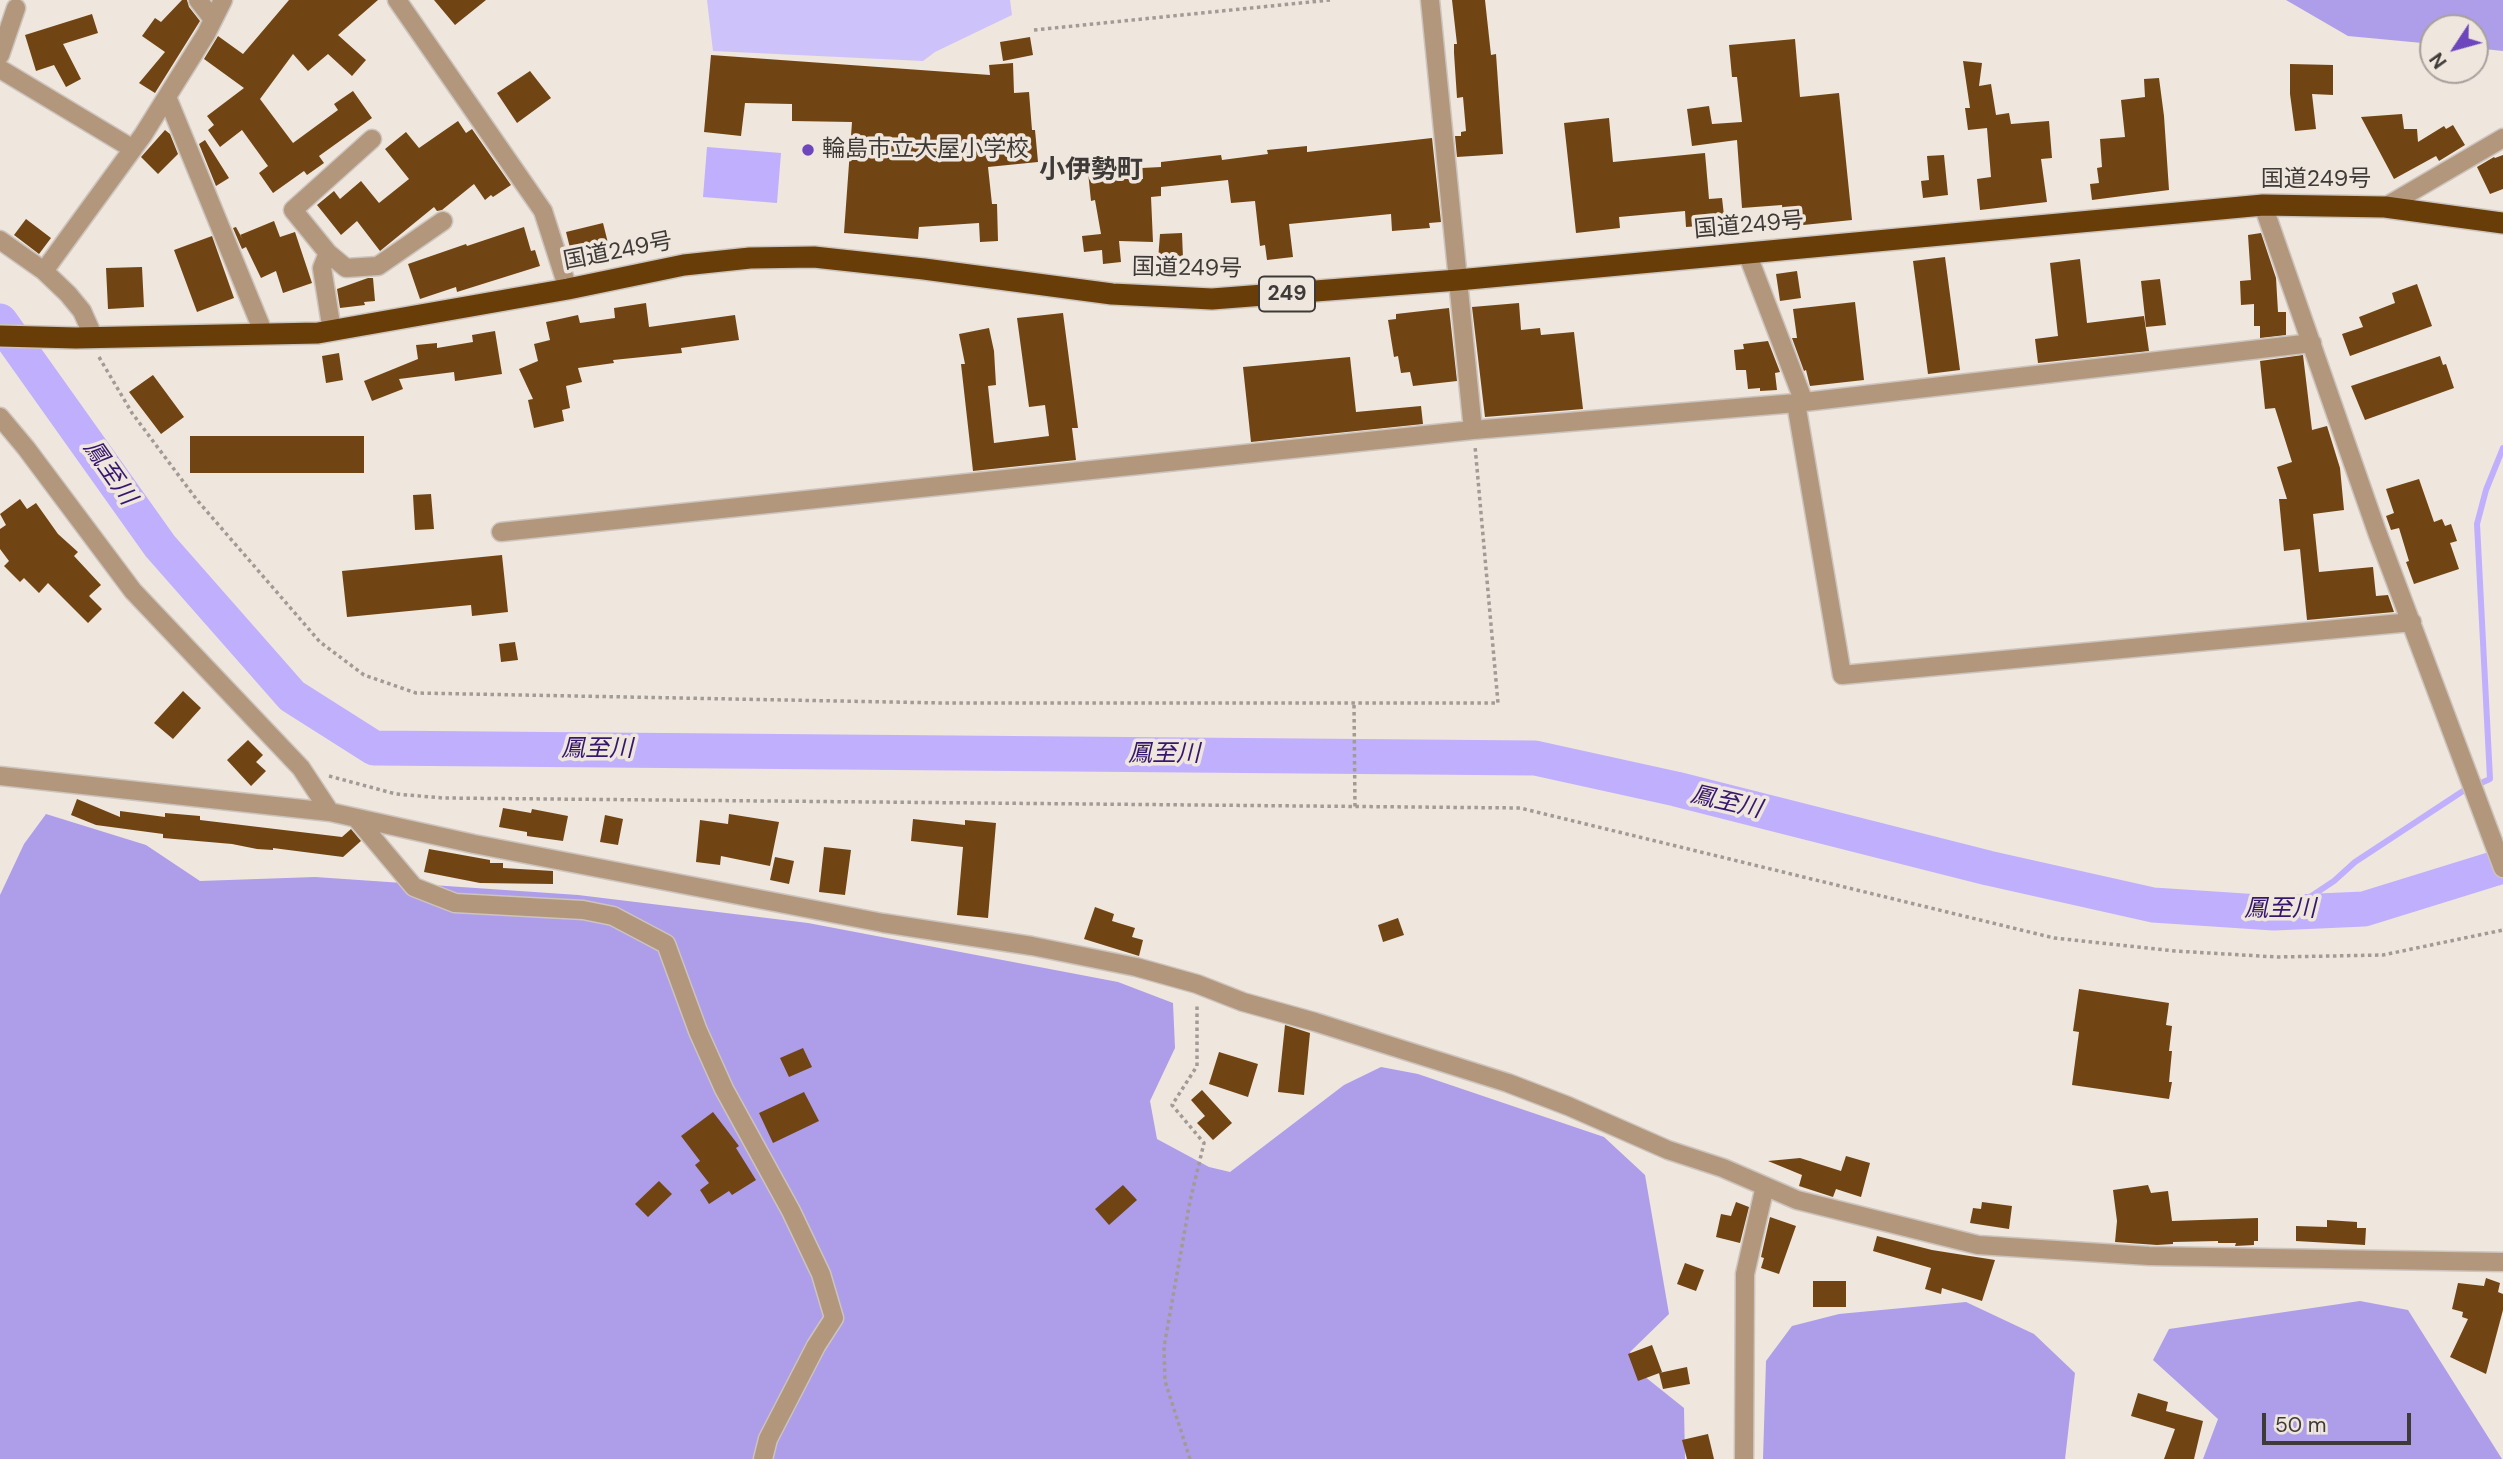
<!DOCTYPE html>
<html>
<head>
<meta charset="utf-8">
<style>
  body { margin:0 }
  #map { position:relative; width:2503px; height:1459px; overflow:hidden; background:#efe6de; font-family:"DM Sans",sans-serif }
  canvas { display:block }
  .north { position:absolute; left:2419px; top:14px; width:70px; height:70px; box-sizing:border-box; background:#efe6de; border:2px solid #a8a19b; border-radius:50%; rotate:234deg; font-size:19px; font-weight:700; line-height:28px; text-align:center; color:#3e3a37 }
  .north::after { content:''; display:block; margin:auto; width:24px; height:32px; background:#6d46be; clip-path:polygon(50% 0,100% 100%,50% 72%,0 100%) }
  .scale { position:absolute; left:2262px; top:1413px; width:149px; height:32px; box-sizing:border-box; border:4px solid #3e3a37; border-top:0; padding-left:9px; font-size:21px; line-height:24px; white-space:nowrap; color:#3e3a37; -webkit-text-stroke:5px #efe6de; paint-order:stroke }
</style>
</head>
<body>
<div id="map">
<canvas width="2503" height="1459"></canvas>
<div class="north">N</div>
<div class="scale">50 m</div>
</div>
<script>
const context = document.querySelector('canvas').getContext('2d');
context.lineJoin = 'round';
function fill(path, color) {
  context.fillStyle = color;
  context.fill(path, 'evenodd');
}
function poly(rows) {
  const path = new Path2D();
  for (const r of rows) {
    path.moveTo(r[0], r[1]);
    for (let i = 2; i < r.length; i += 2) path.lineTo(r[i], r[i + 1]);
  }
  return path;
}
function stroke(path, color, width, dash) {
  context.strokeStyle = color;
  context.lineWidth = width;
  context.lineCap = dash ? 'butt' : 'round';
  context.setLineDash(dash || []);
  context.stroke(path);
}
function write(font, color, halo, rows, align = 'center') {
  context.font = font + ' "DM Sans","Noto Sans JP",sans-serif';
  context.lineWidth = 7;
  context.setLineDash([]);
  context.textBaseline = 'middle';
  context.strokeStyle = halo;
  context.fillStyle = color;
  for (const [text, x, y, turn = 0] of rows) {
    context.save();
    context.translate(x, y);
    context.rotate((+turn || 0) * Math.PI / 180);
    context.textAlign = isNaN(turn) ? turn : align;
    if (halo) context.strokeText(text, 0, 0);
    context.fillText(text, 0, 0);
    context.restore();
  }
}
const green = poly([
  [707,0,1010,0,1012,15,935,52,923,61,713,51]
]);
const forest = poly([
  [2286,0,2503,0,2503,51,2475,48,2475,28,2433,28,2433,44,2348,36],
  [46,814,146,845,200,881,315,877,578,895,808,923,1118,982,1173,1003,1175,1048,1150,1101,1157,1139,1209,1167,1230,1172,1344,1085,1381,1067,1418,1074,1604,1137,1645,1175,1669,1314,1630,1352,1639,1372,1684,1408,1685,1459,0,1459,0,895,24,844],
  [2360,1301,2408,1310,2502,1459,2203,1459,2218,1419,2153,1360,2169,1329],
  [1966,1302,2034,1334,2075,1373,2065,1459,1763,1459,1766,1361,1792,1326,1839,1314]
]);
const water = poly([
  [707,147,781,153,777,203,703,197]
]);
const stream = poly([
  [2286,913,2334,881,2355,862,2463,791,2490,779,2477,524,2486,490,2503,448]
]);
const river = poly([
  [0,321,160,546,292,696,374,748,1535,758,1676,789,1988,868,2153,905,2274,913,2364,909,2503,866]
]);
const building = poly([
  [182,0,187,0,189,7,200,21,155,93,139,83,165,52,142,36,155,18,161,22],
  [289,0,378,0,338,35,366,60,352,76,328,54,308,71,293,54,260,99,293,143,338,110,334,104,353,91,372,118,319,156,324,163,307,175,304,171,273,193,259,173,268,166,242,130,220,147,208,130,214,125,207,116,244,88,204,59,218,36,243,54],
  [434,0,486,0,455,25],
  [1452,0,1485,0,1491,55,1496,54,1503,154,1457,157,1455,136,1461,136,1461,132,1466,131,1463,97,1457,98,1454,53,1454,44,1457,44],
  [92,14,98,33,63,44,81,79,66,87,54,65,36,71,25,35],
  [1030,37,1033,55,1003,61,1000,42],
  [1795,39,1800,97,1839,93,1852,220,1784,227,1782,205,1742,208,1737,140,1692,146,1687,109,1709,106,1712,124,1742,122,1737,77,1732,77,1729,45],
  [711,55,990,75,989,65,1013,63,1014,93,1029,92,1032,130,1035,130,1038,162,988,167,992,204,997,204,998,241,980,242,979,223,919,227,918,239,844,233,852,122,792,121,792,104,745,103,741,136,704,132],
  [1963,61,1982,63,1979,86,1991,84,1996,115,2009,113,2011,124,2049,121,2052,158,2041,159,2047,202,1980,210,1977,179,1991,177,1987,128,1968,130,1965,108,1970,108],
  [2290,64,2333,65,2333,95,2312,94,2316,129,2295,131,2290,94],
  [530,71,551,98,517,123,497,93],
  [2159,78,2164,116,2169,190,2092,200,2090,184,2099,183,2097,168,2102,167,2100,139,2125,137,2121,100,2145,97,2144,79],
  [2402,114,2404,129,2417,129,2418,142,2444,126,2446,129,2453,125,2465,145,2439,161,2436,156,2394,179,2361,117],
  [1609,118,1613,162,1705,153,1709,199,1722,198,1725,224,1686,227,1685,211,1619,217,1620,228,1576,233,1564,123],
  [458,121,466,133,472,129,511,185,493,197,491,195,485,200,474,184,442,210,437,211,434,207,380,251,357,221,341,235,317,205,334,191,340,199,361,181,379,203,409,179,385,149,406,132,419,148],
  [165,130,170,134,178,154,158,174,141,157],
  [1432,138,1441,222,1429,223,1430,228,1392,231,1391,214,1289,224,1293,257,1267,260,1265,245,1260,246,1255,201,1231,203,1228,180,1161,187,1161,196,1151,197,1153,242,1119,241,1121,262,1103,264,1102,250,1084,252,1082,236,1101,234,1095,200,1091,201,1088,172,1110,170,1111,178,1143,179,1142,168,1161,167,1161,162,1221,155,1222,160,1268,154,1267,150,1307,146,1307,152],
  [205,140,229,178,216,186,199,144],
  [1944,155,1948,195,1923,198,1921,181,1929,180,1927,156],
  [2503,155,2503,189,2490,194,2477,167,2494,157,2495,158],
  [26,219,51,238,39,254,14,235],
  [274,221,280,237,295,232,312,283,283,293,276,271,261,278,246,247,242,249,233,228,236,227,243,240,240,235],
  [603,223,609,247,572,256,566,232],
  [524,227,531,251,535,250,540,266,457,292,456,287,420,299,408,264,466,244,467,246],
  [1182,233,1183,258,1158,260,1160,234],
  [2261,233,2276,278,2278,312,2286,312,2286,335,2260,338,2260,326,2254,326,2254,304,2241,305,2240,281,2251,280,2248,235],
  [212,236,234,298,197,312,174,250],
  [1945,257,1960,370,1928,374,1913,261],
  [2080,259,2087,323,2144,316,2149,351,2038,363,2035,339,2058,336,2050,263],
  [142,267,144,307,108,309,106,268],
  [1797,271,1801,298,1780,301,1776,274],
  [368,278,373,278,375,301,364,302,365,305,340,308,337,289],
  [2160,279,2166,325,2146,327,2141,281],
  [2417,284,2432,326,2350,356,2342,334,2363,327,2359,317,2395,303,2392,293],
  [1855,302,1864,380,1810,386,1806,370,1804,371,1792,338,1797,338,1793,309],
  [646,303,649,327,735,315,739,340,681,348,682,353,613,360,614,363,578,368,582,382,566,386,570,408,562,410,564,421,534,428,528,400,533,399,519,369,538,361,534,344,550,340,546,322,578,315,580,323,615,318,614,308],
  [1519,303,1521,330,1540,328,1541,335,1574,332,1583,409,1485,417,1472,307],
  [1449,308,1457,381,1413,386,1410,372,1401,373,1398,356,1394,357,1388,320,1396,319,1396,314],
  [1063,313,1078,428,1072,428,1076,460,973,471,961,364,965,364,959,334,989,328,994,351,996,385,988,386,994,443,1049,436,1045,405,1029,407,1017,318],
  [495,331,502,374,455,381,454,372,399,379,403,389,372,401,364,381,418,359,416,345,437,343,437,348,473,342,472,335],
  [1768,341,1780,372,1775,373,1777,390,1760,391,1760,388,1748,389,1746,370,1736,370,1734,350,1744,349,1743,344],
  [339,353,343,380,326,383,322,356],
  [2303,355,2312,430,2327,426,2340,468,2344,510,2313,514,2319,572,2373,567,2376,596,2388,595,2394,612,2307,620,2300,549,2284,551,2279,499,2287,499,2277,467,2292,462,2275,408,2265,409,2260,361],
  [2440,356,2443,365,2446,364,2454,388,2365,420,2351,386],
  [1350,357,1356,412,1421,406,1423,424,1251,442,1243,367],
  [153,375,184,417,161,434,129,392],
  [190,436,364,436,364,473,190,473],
  [2419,479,2434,522,2442,519,2445,526,2451,524,2457,541,2450,543,2459,569,2414,584,2406,562,2409,561,2399,528,2391,530,2386,516,2394,513,2386,489],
  [431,494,434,529,415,530,413,495],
  [20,499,27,509,36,503,58,534,78,552,74,556,101,585,89,596,102,609,88,623,48,583,39,593,24,578,20,582,4,566,9,561,0,549,0,529,6,525,0,514],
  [502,555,508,612,472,616,471,605,347,617,342,571],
  [515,642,518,660,501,662,499,644],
  [183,691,201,708,173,739,154,723],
  [248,740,263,755,256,762,266,771,251,786,227,760],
  [77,799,120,817,120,811,165,817,165,813,200,816,200,820,342,837,351,829,361,841,343,857,273,848,273,850,257,849,232,844,163,838,163,834,96,825,71,815],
  [503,808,531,813,532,809,568,816,563,841,527,836,527,832,499,827],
  [729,814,779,822,770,866,721,856,720,865,696,862,700,820,728,824],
  [605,815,623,819,618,845,600,842],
  [913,819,965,825,965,820,996,823,988,918,957,915,963,847,911,841],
  [824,847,851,850,845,895,819,892],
  [429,849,490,860,490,863,503,863,503,868,553,871,553,884,480,883,424,872],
  [775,857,794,861,789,884,770,880],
  [1095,907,1114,914,1112,921,1135,928,1132,937,1143,940,1139,956,1084,939],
  [1398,918,1404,935,1383,942,1378,925],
  [2079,989,2169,1003,2166,1025,2172,1026,2169,1051,2172,1051,2169,1082,2172,1082,2169,1099,2072,1085,2079,1032,2073,1031],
  [1285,1025,1310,1033,1304,1095,1278,1092],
  [803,1048,812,1067,789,1077,780,1058],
  [1219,1052,1258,1064,1248,1097,1209,1084],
  [1202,1090,1232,1123,1213,1140,1197,1123,1205,1116,1191,1100],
  [804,1092,819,1121,773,1143,759,1113],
  [713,1112,739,1146,736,1148,756,1180,732,1195,729,1191,709,1204,700,1190,709,1183,695,1165,700,1161,681,1136],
  [1846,1156,1870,1163,1861,1197,1836,1189,1833,1197,1799,1186,1802,1175,1768,1161,1800,1158,1841,1171],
  [659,1181,672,1194,648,1217,635,1204],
  [1123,1185,1137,1200,1109,1225,1095,1209],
  [2148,1185,2151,1193,2168,1191,2172,1221,2258,1218,2258,1241,2254,1241,2254,1245,2235,1246,2236,1243,2218,1243,2218,1241,2173,1242,2173,1244,2157,1245,2115,1242,2117,1221,2113,1190],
  [1736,1202,1749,1207,1740,1243,1716,1237,1721,1214,1731,1216],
  [1982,1202,2012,1206,2009,1229,1970,1223,1973,1208,1981,1209],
  [1770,1217,1796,1226,1779,1274,1761,1268,1764,1258,1761,1257],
  [2327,1220,2357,1222,2357,1228,2366,1228,2365,1245,2296,1241,2296,1226,2327,1227],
  [1877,1236,1932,1250,1995,1260,1982,1301,1942,1288,1941,1294,1925,1289,1931,1268,1873,1251],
  [1685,1263,1704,1270,1696,1291,1677,1284],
  [2486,1278,2500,1283,2498,1292,2503,1294,2503,1310,2486,1374,2450,1357,2468,1319,2462,1317,2463,1312,2452,1309,2458,1283,2484,1286],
  [1813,1281,1846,1281,1846,1307,1813,1307],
  [1652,1345,1662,1372,1638,1381,1628,1354],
  [1687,1367,1690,1384,1663,1389,1659,1373],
  [2138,1393,2168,1402,2166,1411,2203,1421,2194,1459,2164,1459,2175,1429,2131,1416],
  [1708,1434,1714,1459,1687,1459,1682,1440]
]);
const path = poly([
  [1034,30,1330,0],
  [99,357,132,413,197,500,320,642,364,675,416,693,943,703,1498,703,1475,446],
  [1354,705,1355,808],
  [329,776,396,794,443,798,1520,808,2054,938,2175,951,2277,957,2383,955,2503,930],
  [1190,1459,1165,1381,1164,1347,1190,1201,1204,1143,1172,1105,1197,1066,1197,1003]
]);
const minor = poly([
  [198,0,212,18],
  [397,0,543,211,568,289],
  [1430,0,1473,430],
  [0,55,16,8],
  [0,69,133,149],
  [167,97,264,334],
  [2263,205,2377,532,2503,868],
  [2385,207,2503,138],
  [0,240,44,271,68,294,82,311,94,338],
  [328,253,346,268,378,266,443,221],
  [1747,253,1804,402],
  [44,271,143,135,206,34,223,0],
  [332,331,322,268,328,253,293,210,372,139],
  [1796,403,1842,675,2412,622],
  [0,417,26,448,133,591,301,768,330,812],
  [501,532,1473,430,1796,403,2312,343],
  [0,776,330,812,474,844,883,923,1032,946,1136,967,1197,984,1243,1002,1315,1022,1508,1083,1568,1106,1668,1150,1723,1168,1797,1200,1978,1245,2149,1256,2503,1262],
  [356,818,414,887,455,903,583,910,613,916,666,944,698,1031,724,1089,791,1211,821,1274,834,1318,816,1346,768,1439,763,1459],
  [1744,1459,1745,1274,1765,1186]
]);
const highway = poly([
  [0,336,76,338,318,333,568,289,684,265,750,258,814,257,924,269,1112,294,1212,299,1458,280,2263,205,2385,207,2503,223]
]);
const markers = [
  [808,150,7,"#6d46be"]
];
const shields = [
  [1287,294,56]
];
const shieldNames = [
  ["249",1287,294]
];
const poiNames = [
  ["輪島市立大屋小学校",822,150]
];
const streetNames = [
  ["国道249号",2316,180],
  ["国道249号",1749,226,-5],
  ["国道249号",618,252,-11],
  ["国道249号",1187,269,1]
];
const waterNames = [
  ["鳳至川",109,473,55],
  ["鳳至川",597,750],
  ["鳳至川",1164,755],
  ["鳳至川",1726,803,13],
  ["鳳至川",2280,910]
];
const quarterNames = [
  ["小伊勢町",1091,171]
];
fill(green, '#cec2fa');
fill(forest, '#ae9de9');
fill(water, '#c0affc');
stroke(stream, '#c0affc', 6);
stroke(river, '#c0affc', 35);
fill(building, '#714513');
stroke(minor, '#ccc4bd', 21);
stroke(highway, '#ccc4bd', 24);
stroke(path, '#a29b95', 3.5, [3.5, 3.5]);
stroke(minor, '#b2977d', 18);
stroke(highway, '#683d07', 21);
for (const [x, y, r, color] of markers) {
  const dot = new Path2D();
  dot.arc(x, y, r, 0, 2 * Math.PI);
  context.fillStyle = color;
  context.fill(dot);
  stroke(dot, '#efe6de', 2.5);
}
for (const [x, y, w] of shields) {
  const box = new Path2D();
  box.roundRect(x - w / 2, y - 17.5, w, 35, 5);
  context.fillStyle = '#efe6de';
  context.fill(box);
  stroke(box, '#3e3a37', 2);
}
write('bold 21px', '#3e3a37', null, shieldNames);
write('23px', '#3e3a37', '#efe6de', poiNames, 'left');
write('23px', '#3e3a37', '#efe6de', streetNames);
write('italic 24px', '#37176d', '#efe6de', waterNames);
write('bold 26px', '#3e3a37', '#efe6de', quarterNames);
</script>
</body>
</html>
